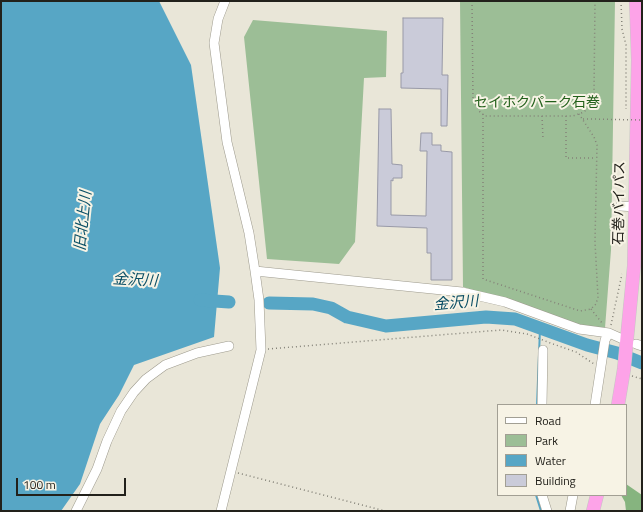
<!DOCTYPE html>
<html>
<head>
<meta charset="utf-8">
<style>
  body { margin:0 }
  #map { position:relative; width:643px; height:512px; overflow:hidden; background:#e9e6d8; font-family:"Titillium Web",sans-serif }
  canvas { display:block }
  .frame { position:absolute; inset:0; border:2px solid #22211b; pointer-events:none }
  .legend { position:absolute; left:497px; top:404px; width:130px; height:92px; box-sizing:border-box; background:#f7f3e5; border:1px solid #a29f94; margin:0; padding:5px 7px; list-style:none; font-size:12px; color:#22211b }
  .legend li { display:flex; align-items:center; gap:8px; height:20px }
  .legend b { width:20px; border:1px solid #a29f94 }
  .scale { position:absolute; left:16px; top:478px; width:110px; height:18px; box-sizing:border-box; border:2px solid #22211b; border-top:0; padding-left:5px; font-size:12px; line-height:14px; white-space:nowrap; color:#22211b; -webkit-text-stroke:3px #f7f3e5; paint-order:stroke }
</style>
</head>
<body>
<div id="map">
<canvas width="643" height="512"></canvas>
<div class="frame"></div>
<ul class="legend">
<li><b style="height:5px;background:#fff"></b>Road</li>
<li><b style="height:11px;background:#9cbe96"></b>Park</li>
<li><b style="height:11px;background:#57a6c5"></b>Water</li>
<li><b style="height:11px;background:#cacbd9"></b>Building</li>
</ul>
<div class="scale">100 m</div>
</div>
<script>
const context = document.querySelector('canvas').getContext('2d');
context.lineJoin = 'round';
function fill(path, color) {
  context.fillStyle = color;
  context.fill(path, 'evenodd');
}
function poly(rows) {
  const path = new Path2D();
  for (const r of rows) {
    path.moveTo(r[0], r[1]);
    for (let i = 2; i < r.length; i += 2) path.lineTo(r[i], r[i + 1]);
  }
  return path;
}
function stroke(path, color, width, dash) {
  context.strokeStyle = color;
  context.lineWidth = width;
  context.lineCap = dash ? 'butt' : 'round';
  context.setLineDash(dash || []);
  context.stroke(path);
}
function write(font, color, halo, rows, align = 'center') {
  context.font = font + ' "Titillium Web","Noto Sans JP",sans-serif';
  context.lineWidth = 4;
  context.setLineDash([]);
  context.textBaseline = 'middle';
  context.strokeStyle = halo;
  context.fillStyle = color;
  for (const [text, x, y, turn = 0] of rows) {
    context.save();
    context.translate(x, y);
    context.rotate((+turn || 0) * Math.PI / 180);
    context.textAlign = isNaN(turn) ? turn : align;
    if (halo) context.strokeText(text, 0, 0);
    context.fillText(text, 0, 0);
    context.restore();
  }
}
const green = poly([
  [460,1,615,1,611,250,605,328,581,325,463,287],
  [253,20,387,31,386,77,364,78,355,242,339,264,267,259,244,37]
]);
const forest = poly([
  [626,484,642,495,642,511,626,511,625,502,621,495,626,495]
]);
const water = poly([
  [1,1,159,1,191,65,220,268,214,337,134,365,119,395,100,424,80,484,61,511,1,511]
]);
const stream = poly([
  [537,405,540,329],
  [536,495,541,511]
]);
const river = poly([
  [200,300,229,302],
  [269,303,313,304,331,308,347,317,386,326,486,317,515,319,587,345,617,353,642,363]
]);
const building = poly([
  [403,18,443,18,442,75,448,75,447,126,441,126,441,89,401,88,401,73,403,73,403,18],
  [379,109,391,109,392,164,402,165,402,178,393,178,393,181,391,180,391,215,426,216,427,151,420,151,421,133,432,133,432,145,441,145,441,151,452,152,452,280,431,280,431,253,427,253,427,228,377,226,379,109]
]);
const path = poly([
  [472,1,473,100,480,112,485,116,573,116,584,112,588,108,594,93,595,1],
  [621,1,622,29,626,45,626,109],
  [483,114,483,279,580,311,591,309,596,304,598,297,595,242,597,145,594,137,579,114],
  [542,116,543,139],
  [566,116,566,158,596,158],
  [583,119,591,119],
  [591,309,602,323],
  [611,325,622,274],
  [268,349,501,330,527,334,553,344,576,352,594,364],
  [632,376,642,379],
  [238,473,385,511]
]);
const minor = poly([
  [620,206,636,207],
  [255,271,462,292,505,302,579,329,609,333,627,341],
  [636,344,642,346],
  [542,405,543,350],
  [595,405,605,340,609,333],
  [542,495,547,511],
  [76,511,97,469,107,441,121,411,134,392,146,379,165,365,197,353,229,346],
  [221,511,261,350,259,300,255,271,249,233,227,142,214,43,218,19,225,1],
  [570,511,573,495]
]);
const highway = poly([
  [618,405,624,369,634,266,638,60,636,1],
  [593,511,597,495]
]);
const pathBridge = poly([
  [591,119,642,120]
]);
const parkNames = [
  ["セイホクパーク石巻",537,104]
];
const streetNames = [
  ["石巻バイパス",620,203,-89]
];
const waterNames = [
  ["旧北上川",84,221,-84],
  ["金沢川",135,281,3],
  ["金沢川",456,304,-5]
];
fill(green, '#9cbe96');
fill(forest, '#86b47f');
fill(water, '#57a6c5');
stroke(stream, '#57a6c5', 2);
stroke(river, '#57a6c5', 13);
fill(building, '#cacbd9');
stroke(building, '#9899a7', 1);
stroke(minor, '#9d9a8d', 10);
stroke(highway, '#c6c5c4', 14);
stroke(path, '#848278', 1.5, [1, 3]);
stroke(minor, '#fff', 9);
stroke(highway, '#fda3e8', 13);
stroke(pathBridge, '#848278', 1.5, [1, 3]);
write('14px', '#22601a', '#f7f3e5', parkNames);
write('14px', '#22211b', '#f7f3e5', streetNames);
write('italic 15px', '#0b4f65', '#f7f3e5', waterNames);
</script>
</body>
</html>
